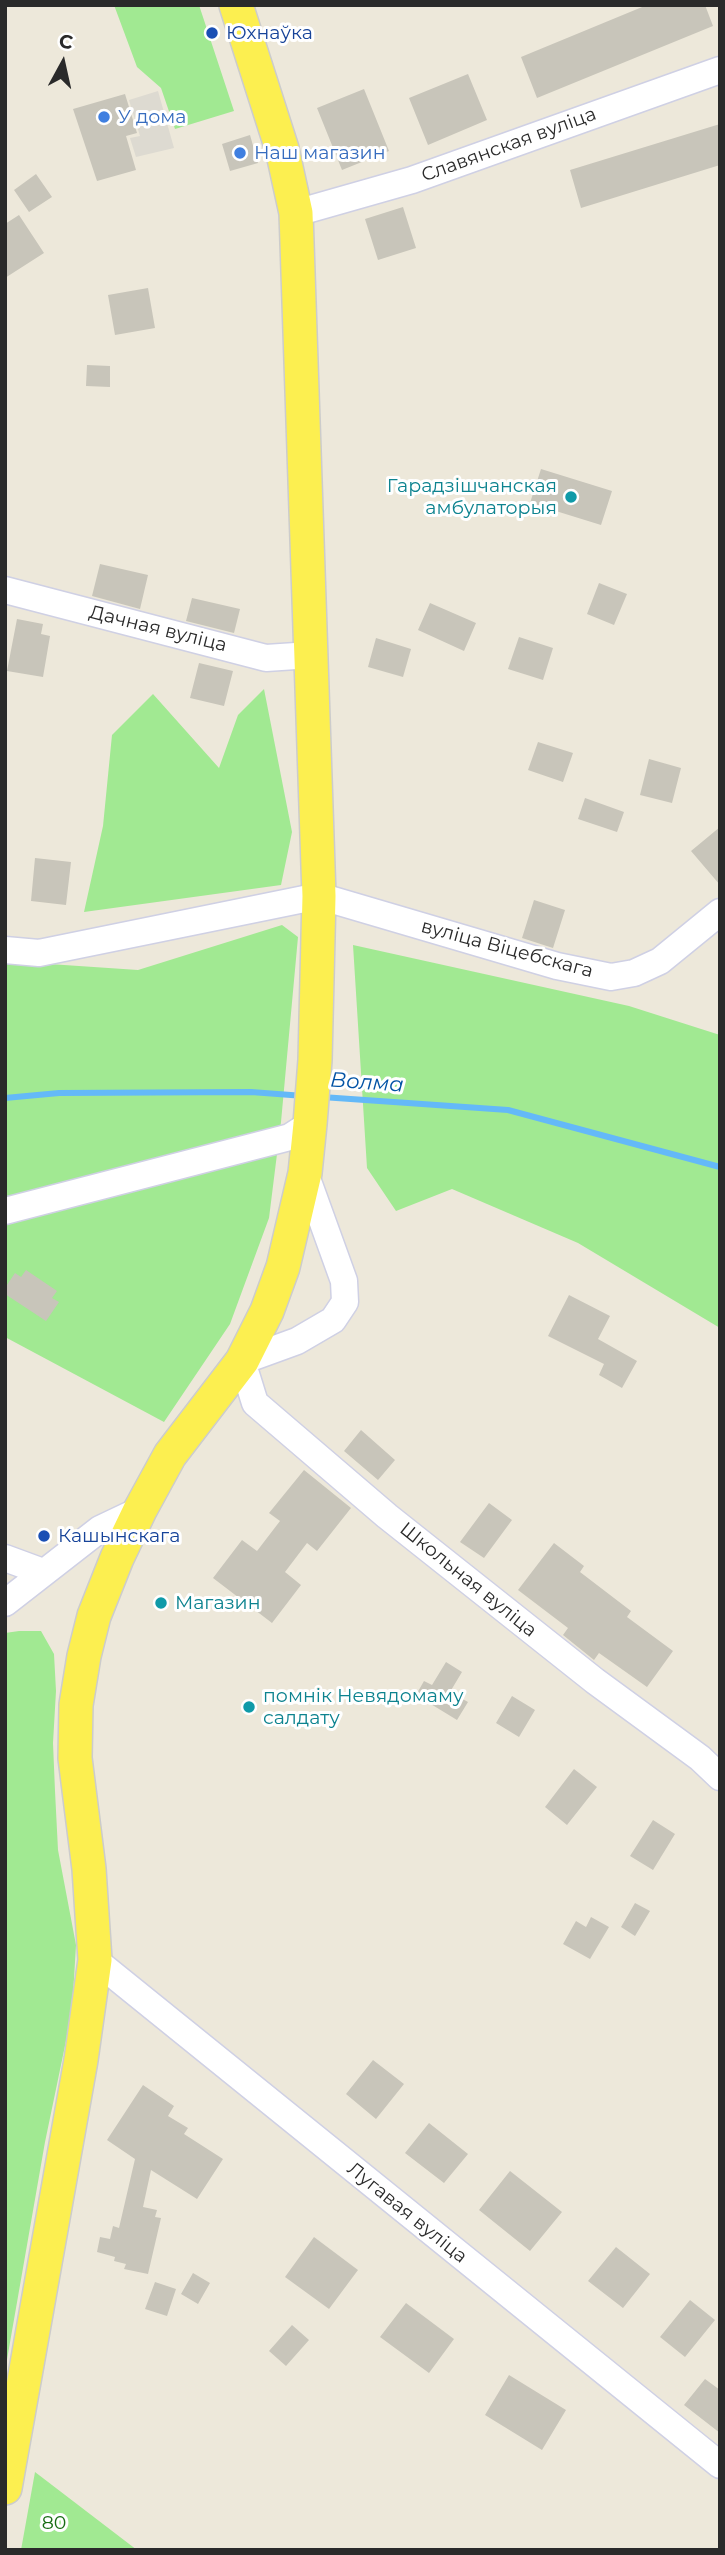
<!DOCTYPE html>
<html>
<head>
<meta charset="utf-8">
<style>
  body { margin:0 }
  #map { position:relative; width:725px; height:2555px; overflow:hidden; background:#ede8da; font-family:Montserrat,sans-serif }
  canvas { display:block }
  .frame { position:absolute; inset:0; border:7px solid #2a2a2a; pointer-events:none }
  .north { position:absolute; left:28px; top:28px; width:70px; height:70px; -webkit-text-stroke:5px #fff; paint-order:stroke; rotate:8deg; font-size:19px; font-weight:700; line-height:28px; text-align:center; color:#2a2a2a }
  .north::after { content:''; display:block; margin:auto; width:24px; height:32px; background:#2a2a2a; clip-path:polygon(50% 0,100% 100%,50% 72%,0 100%) }
</style>
</head>
<body>
<div id="map">
<canvas width="725" height="2555"></canvas>
<div class="frame"></div>
<div class="north">С</div>
</div>
<script>
const context = document.querySelector('canvas').getContext('2d');
context.lineJoin = 'round';
function fill(path, color) {
  context.fillStyle = color;
  context.fill(path, 'evenodd');
}
function poly(rows) {
  const path = new Path2D();
  for (const r of rows) {
    path.moveTo(r[0], r[1]);
    for (let i = 2; i < r.length; i += 2) path.lineTo(r[i], r[i + 1]);
  }
  return path;
}
function stroke(path, color, width, dash) {
  context.strokeStyle = color;
  context.lineWidth = width;
  context.lineCap = dash ? 'butt' : 'round';
  context.setLineDash(dash || []);
  context.stroke(path);
}
function write(font, color, halo, rows, align = 'center') {
  context.font = font + ' Montserrat,sans-serif';
  context.lineWidth = 6;
  context.setLineDash([]);
  context.textBaseline = 'middle';
  context.strokeStyle = halo;
  context.fillStyle = color;
  for (const [text, x, y, turn = 0] of rows) {
    context.save();
    context.translate(x, y);
    context.rotate((+turn || 0) * Math.PI / 180);
    context.textAlign = isNaN(turn) ? turn : align;
    if (halo) context.strokeText(text, 0, 0);
    context.fillText(text, 0, 0);
    context.restore();
  }
}
const green = poly([
  [114,5,199,5,234,111,175,129,161,88,137,67],
  [264,689,292,832,281,885,84,912,103,826,112,735,153,694,219,768,238,715],
  [282,925,298,937,281,1122,269,1218,230,1324,164,1422,5,1337,5,961,138,970],
  [353,945,629,1006,720,1035,720,1328,578,1243,452,1189,396,1211,367,1168],
  [19,1631,41,1631,54,1654,56,1691,53,1743,55,1791,58,1850,76,1945,72,2012,45,2142,5,2371,5,1633],
  [35,2472,137,2550,21,2550]
]);
const plaza = poly([
  [158,91,174,148,136,157,130,138,140,136,129,100]
]);
const stream = poly([
  [322,1097,508,1110,720,1167],
  [5,1098,59,1093,251,1092,304,1096]
]);
const building = poly([
  [647,5,705,5,713,26,537,98,521,57],
  [468,74,487,120,428,145,409,98],
  [364,89,389,151,342,170,317,108],
  [125,94,137,133,126,136,136,170,97,181,73,109],
  [720,124,720,165,581,208,570,170],
  [250,135,258,163,230,171,222,144],
  [36,174,52,197,29,212,14,190],
  [403,207,416,248,378,260,365,219],
  [19,215,44,253,5,278,5,224],
  [148,288,155,328,115,335,108,295],
  [87,365,110,366,110,387,86,386],
  [541,469,612,491,601,525,530,503],
  [100,564,148,575,140,609,92,596],
  [599,583,627,594,614,625,587,614],
  [192,598,240,609,234,633,186,621],
  [430,603,476,623,464,651,418,630],
  [17,619,43,624,41,634,50,636,43,677,7,671],
  [519,637,553,648,543,680,508,669],
  [376,638,411,649,403,677,368,667],
  [199,663,233,671,224,706,190,698],
  [538,742,573,753,563,782,528,770],
  [649,759,681,768,672,803,640,795],
  [585,798,624,812,617,832,578,819],
  [720,827,720,885,691,851],
  [35,858,71,862,66,905,31,901],
  [534,900,565,910,553,948,522,938],
  [26,1270,57,1291,52,1298,59,1302,46,1321,5,1294,5,1288,15,1273,21,1277],
  [569,1295,610,1316,598,1339,637,1361,622,1388,599,1375,604,1364,548,1336],
  [361,1430,395,1460,378,1480,344,1451],
  [304,1470,351,1508,317,1551,307,1543,285,1572,301,1585,272,1623,213,1578,242,1540,257,1551,280,1521,269,1513],
  [489,1503,512,1520,484,1558,460,1542],
  [554,1543,584,1566,580,1572,631,1611,627,1617,673,1651,647,1687,599,1653,594,1660,563,1635,568,1628,518,1590],
  [446,1662,462,1672,450,1692,468,1702,457,1720,416,1695,424,1681,432,1685],
  [512,1696,535,1710,519,1737,496,1723],
  [574,1769,597,1787,567,1825,545,1807],
  [653,1820,675,1834,653,1870,630,1856],
  [635,1903,650,1911,635,1936,621,1927],
  [591,1917,609,1927,590,1959,563,1944,576,1921,586,1927],
  [373,2060,404,2084,376,2119,346,2094],
  [143,2085,174,2106,168,2116,188,2128,184,2134,223,2159,197,2199,151,2170,143,2207,157,2210,155,2217,161,2218,148,2274,124,2269,126,2264,114,2261,115,2257,97,2252,100,2237,110,2239,113,2226,119,2228,135,2159,107,2140],
  [429,2123,468,2154,444,2183,405,2153],
  [510,2171,562,2212,530,2251,479,2210],
  [314,2237,358,2270,329,2309,285,2277],
  [616,2247,650,2274,623,2308,588,2281],
  [193,2273,210,2283,198,2304,181,2294],
  [155,2282,176,2289,167,2316,145,2309],
  [690,2300,715,2320,685,2357,660,2337],
  [406,2303,454,2339,429,2373,380,2337],
  [292,2325,309,2340,286,2366,269,2351],
  [509,2375,566,2410,542,2450,485,2415],
  [705,2379,720,2390,720,2433,684,2405]
]);
const minor = poly([
  [296,213,412,180,720,70],
  [5,590,266,658,311,655],
  [5,950,39,953,319,896,557,966,611,977,634,973,660,961,720,912],
  [305,1173,344,1281,345,1302,333,1320,297,1341,242,1361,255,1403,387,1516,595,1681,700,1758,720,1777],
  [5,1211,290,1137,310,1124],
  [5,1558,43,1572],
  [5,1603,100,1529,140,1510],
  [95,1960,720,2465]
]);
const major = poly([
  [5,2488,81,2060,95,1960,89,1869,75,1758,76,1705,84,1656,94,1616,117,1558,140,1510,170,1455,242,1361,267,1311,283,1267,305,1173,310,1124,315,1060,319,896,296,213,282,149,236,5]
]);
const markers = [
  [212,33,7,"#1a4fb4"],
  [104,117,7,"#3f7fe0"],
  [240,153,7,"#3f7fe0"],
  [571,497,7,"#0f9aa8"],
  [44,1536,7,"#1a4fb4"],
  [161,1603,7,"#0f9aa8"],
  [249,1707,7,"#0f9aa8"]
];
const transitNames = [
  ["Юхнаўка",226,33],
  ["Кашынскага",58,1536]
];
const shopNames = [
  ["У дома",118,117],
  ["Наш магазин",254,153]
];
const streetNames = [
  ["Славянская вуліца",509,145,-20],
  ["Дачная вуліца",158,629,14],
  ["вуліца Віцебскага",507,949,15],
  ["Школьная вуліца",468,1580,39],
  ["Лугавая вуліца",407,2213,39]
];
const cultureNames = [
  ["Гарадзішчанская",557,486,"right"],
  ["амбулаторыя",557,508,"right"],
  ["Магазин",175,1603],
  ["помнік Невядомаму",263,1696],
  ["салдату",263,1718]
];
const parkNames = [
  ["80",54,2523]
];
const waterNames = [
  ["Волма",367,1083,4]
];
fill(green, '#a1e992');
fill(plaza, '#dddad1');
stroke(stream, '#64b9f8', 6);
fill(building, '#c8c5ba');
stroke(minor, '#cfd0e4', 29);
stroke(major, '#ccc', 36);
stroke(minor, '#fff', 26);
stroke(major, '#fcef50', 33);
for (const [x, y, r, color] of markers) {
  const dot = new Path2D();
  dot.arc(x, y, r, 0, 2 * Math.PI);
  context.fillStyle = color;
  context.fill(dot);
  stroke(dot, '#fff', 2.5);
}
write('19px', '#164399', '#fff', transitNames, 'left');
write('19px', '#366cbe', '#fff', shopNames, 'left');
write('19px', '#2a2a2a', '#fff', streetNames);
write('19px', '#0d838f', '#fff', cultureNames, 'left');
write('19px', '#186d14', '#fff', parkNames);
write('italic 21px', '#0253a5', '#fff', waterNames);
</script>
</body>
</html>
